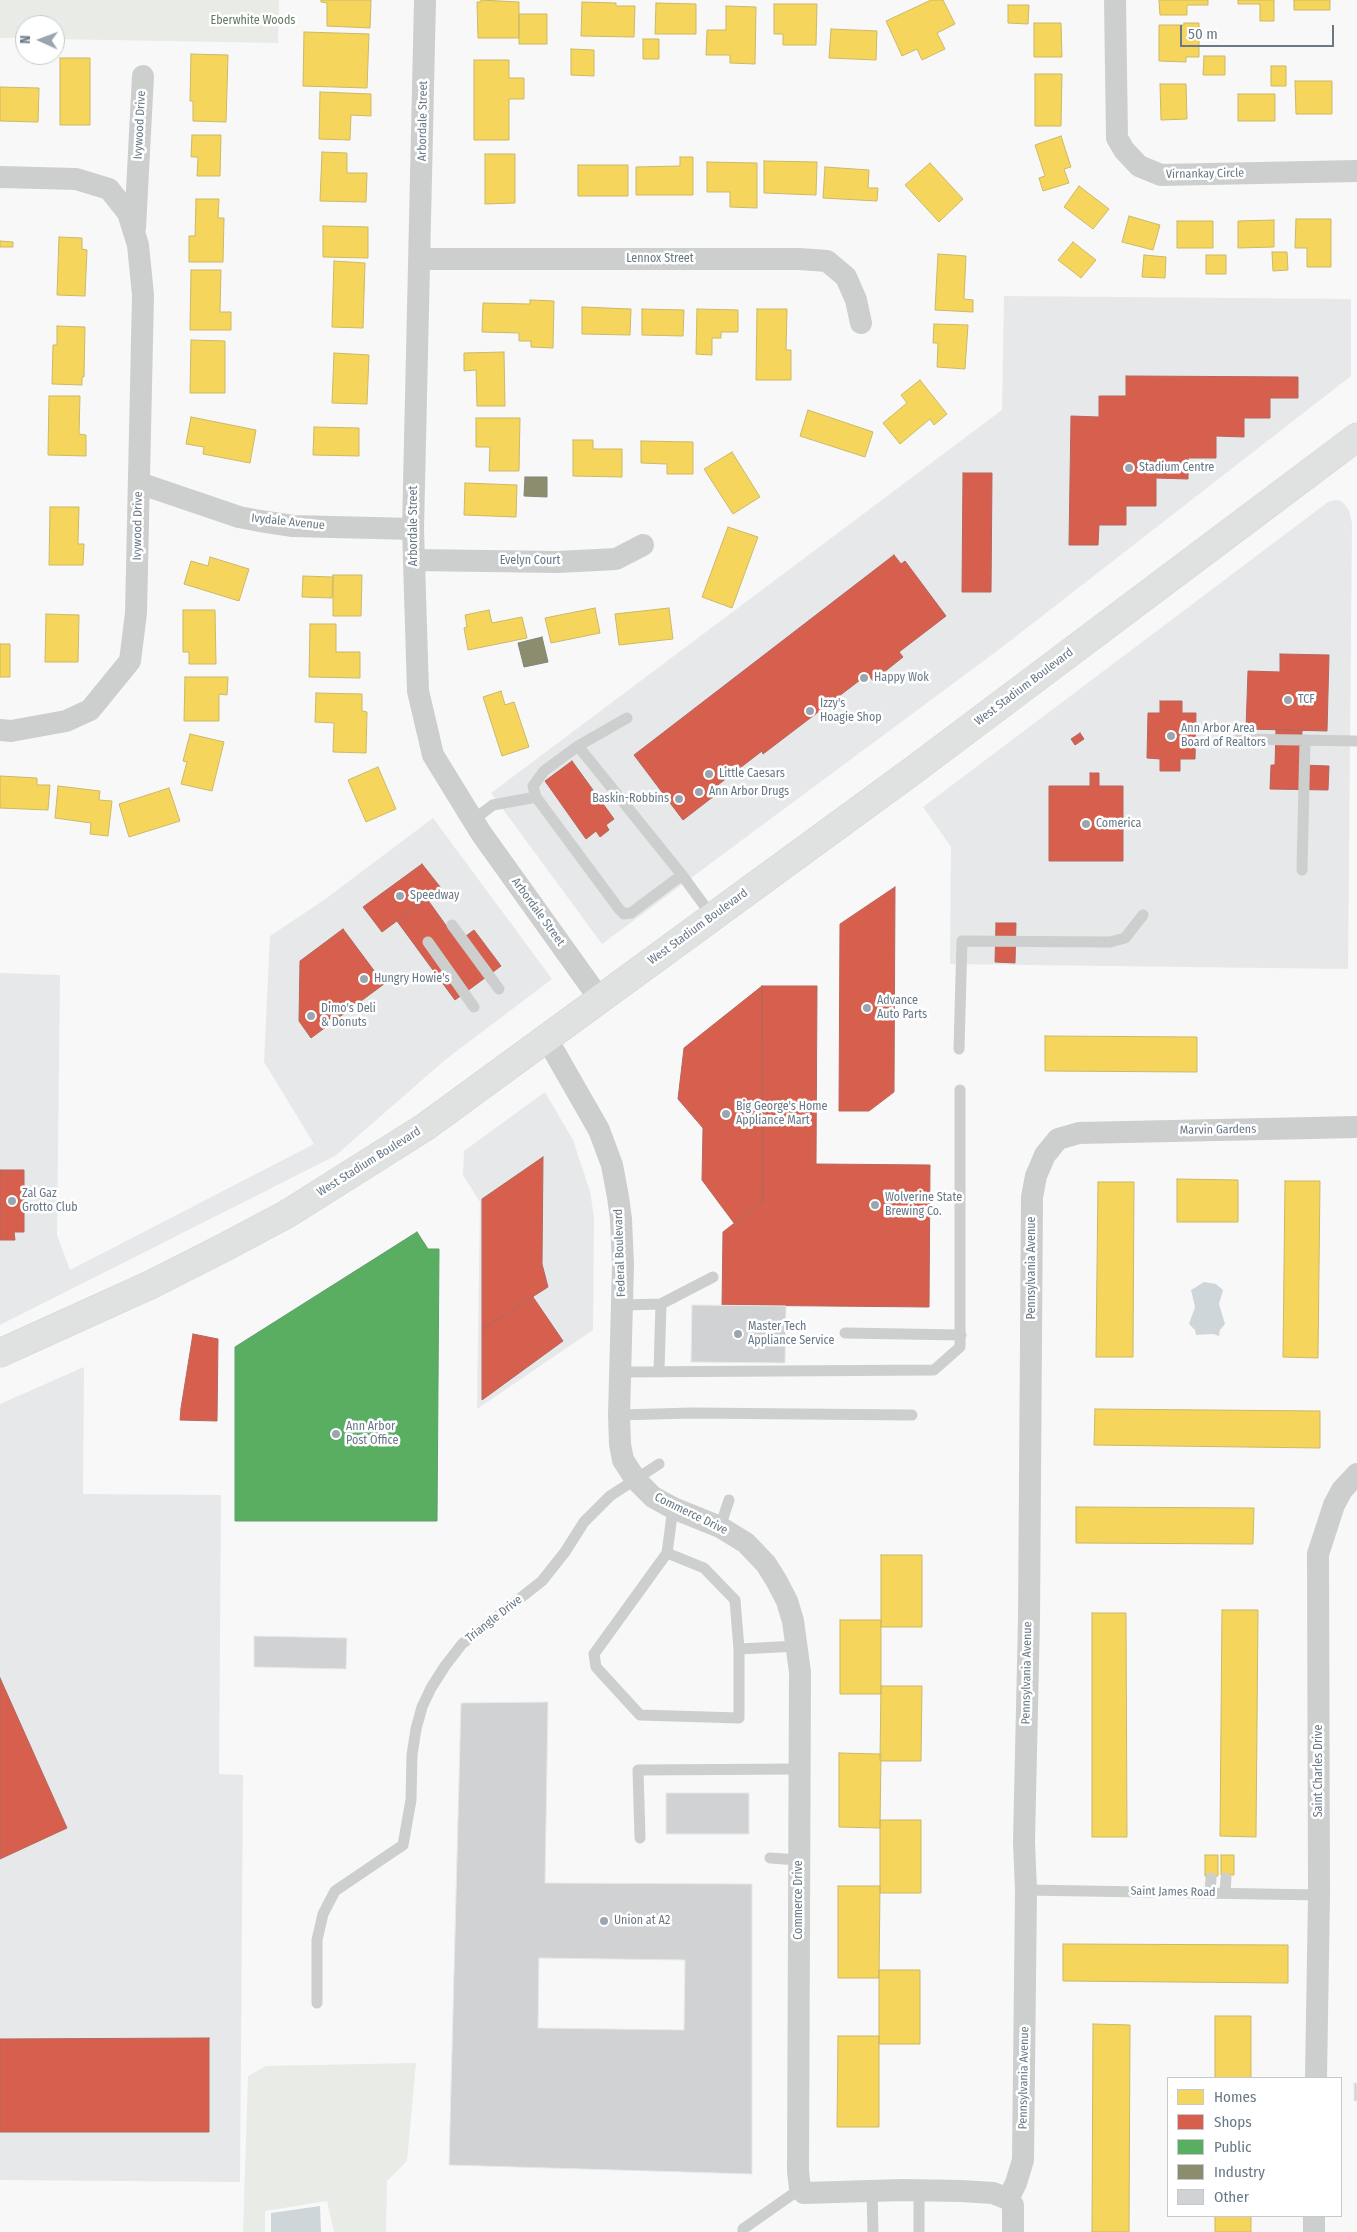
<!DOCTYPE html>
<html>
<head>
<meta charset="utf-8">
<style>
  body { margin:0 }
  #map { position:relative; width:1357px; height:2232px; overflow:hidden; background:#f8f8f8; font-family:"Fira Sans Condensed",sans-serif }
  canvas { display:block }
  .legend { position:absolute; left:1167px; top:2077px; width:175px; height:140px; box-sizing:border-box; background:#fff; border:1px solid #c3c9cf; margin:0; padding:6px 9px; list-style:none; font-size:15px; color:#687887 }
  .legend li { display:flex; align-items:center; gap:10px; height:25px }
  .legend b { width:25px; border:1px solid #c3c9cf }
  .north { position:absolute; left:15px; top:15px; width:50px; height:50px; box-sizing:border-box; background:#fff; border:1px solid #c3c9cf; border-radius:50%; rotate:272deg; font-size:14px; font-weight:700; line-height:20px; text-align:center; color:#687887 }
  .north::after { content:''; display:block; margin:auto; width:18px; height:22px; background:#9aa5af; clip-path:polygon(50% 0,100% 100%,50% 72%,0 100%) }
  .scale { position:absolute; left:1180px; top:25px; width:154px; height:22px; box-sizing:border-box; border:2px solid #687887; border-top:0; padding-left:6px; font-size:15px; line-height:18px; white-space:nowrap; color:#687887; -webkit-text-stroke:4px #fff; paint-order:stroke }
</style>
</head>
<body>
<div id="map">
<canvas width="1357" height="2232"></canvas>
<ul class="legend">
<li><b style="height:14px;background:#f6d55c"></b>Homes</li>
<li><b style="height:14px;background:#d6604d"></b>Shops</li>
<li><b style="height:14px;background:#5aae61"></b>Public</li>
<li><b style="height:14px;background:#8c8c6e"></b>Industry</li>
<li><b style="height:14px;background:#d0d2d3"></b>Other</li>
</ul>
<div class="north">N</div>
<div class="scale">50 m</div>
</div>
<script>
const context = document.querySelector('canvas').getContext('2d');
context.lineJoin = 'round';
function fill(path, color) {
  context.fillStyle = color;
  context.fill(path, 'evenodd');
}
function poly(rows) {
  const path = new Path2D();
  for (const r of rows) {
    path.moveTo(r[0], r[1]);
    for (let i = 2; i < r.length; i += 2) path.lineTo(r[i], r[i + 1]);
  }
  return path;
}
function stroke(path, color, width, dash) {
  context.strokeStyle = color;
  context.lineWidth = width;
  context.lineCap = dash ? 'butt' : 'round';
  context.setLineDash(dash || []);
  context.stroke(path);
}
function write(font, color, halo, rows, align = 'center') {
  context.font = font + ' "Fira Sans Condensed",sans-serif';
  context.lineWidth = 5;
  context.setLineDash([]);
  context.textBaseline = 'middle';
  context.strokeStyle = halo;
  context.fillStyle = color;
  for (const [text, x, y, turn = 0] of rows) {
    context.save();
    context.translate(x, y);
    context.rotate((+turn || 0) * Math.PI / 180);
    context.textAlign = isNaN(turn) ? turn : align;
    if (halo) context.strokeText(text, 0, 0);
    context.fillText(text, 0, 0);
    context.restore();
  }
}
const built = poly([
  [1004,296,1351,299,1351,376,1001,648,602,944,491,793,1002,410],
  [1335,500,1341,501,1345,505,1349,510,1352,523,1348,969,950,964,951,847,923,807,1328,502],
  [433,818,552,979,445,1060,335,1156,0,1325,0,973,60,975,57,1235,70,1270,314,1144,264,1062,270,936,324,900],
  [545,1092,573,1140,590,1191,594,1217,593,1330,477,1409,480,1202,463,1175,464,1151],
  [84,1367,83,1494,221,1495,219,1774,243,1775,240,2182,0,2180,0,1404]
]);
const green = poly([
  [0,0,279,0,278,43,55,39,55,25,25,25,25,38,0,38],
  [416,2063,407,2161,387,2181,386,2232,334,2232,327,2201,265,2211,265,2232,243,2232,248,2076,266,2066]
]);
const water = poly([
  [1204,1282,1216,1284,1223,1290,1219,1304,1225,1324,1220,1330,1219,1336,1213,1334,1196,1335,1195,1330,1189,1324,1195,1307,1191,1290],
  [320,2206,321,2232,271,2232,271,2213]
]);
const homes = poly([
  [321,0,371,0,370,28,327,26,327,3,321,2,321,0],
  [481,0,519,2,519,38,478,38,477,2,481,2,481,0],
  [931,0,943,0,955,24,937,33,945,49,922,60,917,49,902,56,886,21,931,0],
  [1159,0,1208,0,1208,5,1187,5,1187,15,1160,15,1159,0],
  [1238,0,1274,0,1274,21,1260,21,1260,4,1238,4,1238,0],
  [1294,0,1330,0,1330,10,1294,10,1294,0],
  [582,2,616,3,616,6,635,6,634,37,581,36,582,2],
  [656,3,696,4,696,34,655,34,656,3],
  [774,4,817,4,816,45,783,45,783,34,774,34,774,4],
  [1008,5,1029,5,1028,24,1008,23,1008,5],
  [726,6,756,7,755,64,730,63,730,55,706,55,707,30,726,30,726,6],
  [519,14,547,14,547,44,519,44,519,14],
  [1034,23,1061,23,1062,57,1034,57,1034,23],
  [1184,23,1199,23,1199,57,1186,57,1186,62,1159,61,1159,25,1184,25,1184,23],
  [831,29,877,31,876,60,829,58,831,29],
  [304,32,369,34,367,88,303,86,304,32],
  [643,39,659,39,659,59,643,59,643,39],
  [571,49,594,50,594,76,571,75,571,49],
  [191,54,228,55,226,122,193,121,193,101,190,101,191,54],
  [1204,56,1225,56,1225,75,1203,75,1204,56],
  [60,58,90,58,90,125,60,125,60,58],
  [474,60,509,60,509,78,524,78,524,99,509,99,509,140,474,140,474,60],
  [1271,66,1286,66,1286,86,1271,86,1271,66],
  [1035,74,1062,74,1061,126,1035,126,1035,74],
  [1295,81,1332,81,1332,114,1296,114,1295,81],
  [1160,84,1186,84,1187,119,1161,120,1160,84],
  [0,87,39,88,38,122,0,121,0,87],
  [320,92,371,94,371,116,351,115,350,140,319,139,320,92],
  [1238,94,1275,94,1275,121,1238,121,1238,94],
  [192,135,221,135,220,176,197,176,198,157,191,157,192,135],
  [1061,136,1071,167,1064,169,1069,183,1043,191,1039,178,1045,176,1035,145,1061,136],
  [322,152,347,153,347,173,367,173,366,202,320,201,322,152],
  [485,154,515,154,515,203,485,204,485,154],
  [680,157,693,157,693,195,636,195,636,167,680,166,680,157],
  [764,161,817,162,816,195,764,193,764,161],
  [707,162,757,163,757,208,730,207,730,192,707,192,707,162],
  [930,163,963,199,939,222,905,185,930,163],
  [578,165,628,165,628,196,578,196,578,165],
  [825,167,869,170,868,188,878,188,877,201,823,198,825,167],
  [1079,186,1109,209,1093,229,1064,207,1079,186],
  [196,199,219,199,218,218,224,218,223,262,189,262,189,236,195,236,196,199],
  [1129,216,1160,225,1153,250,1122,242,1129,216],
  [1296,219,1331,219,1331,267,1307,267,1307,248,1295,248,1296,219],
  [1274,220,1274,247,1238,248,1238,221,1274,220],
  [1177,221,1213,221,1213,248,1177,248,1177,221],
  [323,226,368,227,368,258,323,257,323,226],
  [59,237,82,238,82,249,87,250,85,296,57,295,59,237],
  [0,241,13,242,13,247,0,247,0,241],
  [1073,242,1096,260,1081,278,1058,260,1073,242],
  [1272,252,1287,252,1288,270,1273,271,1272,252],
  [938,254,966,256,964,299,973,300,973,312,935,310,938,254],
  [1144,255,1166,257,1165,278,1142,277,1144,255],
  [1206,255,1226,255,1226,274,1206,274,1206,255],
  [334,261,365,263,363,328,332,327,334,261],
  [191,270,221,270,220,312,231,312,231,330,190,330,191,270],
  [530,300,554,301,553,348,531,347,531,341,519,341,519,333,482,332,483,303,530,304,530,300],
  [582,307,631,309,630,335,582,334,582,307],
  [642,309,684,310,683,336,642,335,642,309],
  [697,309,738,310,738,332,721,332,721,338,712,338,712,355,696,354,697,309],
  [757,309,787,309,786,350,791,350,791,380,756,380,757,309],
  [934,324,968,325,965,369,937,367,938,343,933,343,934,324],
  [57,326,85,327,84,377,82,377,82,385,52,384,53,345,57,345,57,326],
  [191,340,225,341,225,393,190,393,191,340],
  [504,352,505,406,477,406,476,370,464,371,464,353,504,352],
  [334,353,369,355,367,404,332,403,334,353],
  [920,380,947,414,934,425,930,419,900,444,883,423,907,403,901,395,920,380],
  [49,396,80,396,79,434,86,435,86,456,48,455,49,396],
  [808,410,873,432,865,457,800,436,808,410],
  [191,417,256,430,250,463,203,454,204,447,186,444,191,417],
  [476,418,520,418,519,471,489,471,490,447,476,447,476,418],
  [314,427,359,428,359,456,313,455,314,427],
  [573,440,593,440,593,449,622,449,622,477,573,476,573,440],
  [641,441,693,442,693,474,667,474,667,464,641,463,641,441],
  [732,452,760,497,733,514,704,469,732,452],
  [465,483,517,485,516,517,464,515,465,483],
  [50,507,79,507,78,544,84,544,83,565,49,565,50,507],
  [728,527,758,537,732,608,702,597,728,527],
  [210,557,249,569,239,601,184,584,191,561,208,566,210,557],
  [333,575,362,575,361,616,333,616,333,575],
  [303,576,333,577,332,598,302,597,303,576],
  [595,608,600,633,551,643,545,618,595,608],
  [669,608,673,639,619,645,615,614,669,608],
  [183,610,215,610,216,664,189,664,189,652,183,652,183,610],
  [489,610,492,623,522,617,527,638,468,650,464,628,467,627,465,615,489,610],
  [46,614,79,615,78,662,45,662,46,614],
  [310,624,336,624,336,652,360,652,360,678,309,677,310,624],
  [0,644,10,644,10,677,0,677,0,644],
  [185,677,228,677,227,695,219,694,219,721,184,721,185,677],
  [501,691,505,705,514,702,529,747,502,756,483,697,501,691],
  [316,693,362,694,362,711,367,712,366,753,333,752,334,723,315,722,316,693],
  [190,734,224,742,212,791,181,784,187,762,183,761,190,734],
  [378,767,396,809,366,822,348,780,378,767],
  [0,776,37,778,37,785,50,785,48,810,0,808,0,776],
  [58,786,100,791,99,800,112,801,108,836,90,834,91,823,55,818,58,786],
  [169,788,180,821,129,837,119,804,169,788],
  [1045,1036,1197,1037,1197,1072,1045,1071,1045,1036],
  [1177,1179,1238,1180,1238,1222,1177,1222,1177,1179],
  [1285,1181,1320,1181,1318,1358,1283,1357,1285,1181],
  [1098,1182,1134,1182,1133,1357,1096,1357,1098,1182],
  [1095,1409,1320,1411,1320,1448,1094,1445,1095,1409],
  [1076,1507,1254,1508,1253,1544,1076,1543,1076,1507],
  [881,1555,922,1555,922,1627,881,1627,881,1555],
  [1222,1610,1258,1610,1256,1837,1220,1836,1222,1610],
  [1092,1613,1126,1613,1127,1837,1092,1837,1092,1613],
  [840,1620,881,1620,881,1694,840,1694,840,1620],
  [881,1686,922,1686,921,1761,880,1761,881,1686],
  [839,1753,881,1754,880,1828,839,1827,839,1753],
  [880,1820,921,1820,921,1893,880,1893,880,1820],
  [1205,1855,1218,1855,1218,1876,1205,1876,1205,1855],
  [1221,1855,1234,1855,1234,1875,1221,1875,1221,1855],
  [838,1886,880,1886,879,1978,838,1978,838,1886],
  [1063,1944,1288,1945,1288,1983,1063,1981,1063,1944],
  [879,1970,920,1970,920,2044,879,2044,879,1970],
  [1215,2016,1251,2016,1251,2078,1215,2078,1215,2016],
  [1093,2024,1130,2025,1129,2232,1092,2232,1093,2024],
  [838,2036,879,2036,879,2127,837,2127,838,2036],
  [1215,2216,1251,2216,1251,2232,1215,2232,1215,2216]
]);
const shops = poly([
  [1126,376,1298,377,1298,398,1270,398,1270,418,1244,418,1244,437,1216,436,1216,458,1188,458,1188,479,1156,478,1156,506,1126,506,1126,525,1099,525,1098,545,1069,545,1071,416,1099,417,1099,396,1126,396,1126,376],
  [963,473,992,473,991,592,962,592,963,473],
  [894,555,901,564,905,561,946,616,899,652,903,657,873,681,868,674,763,754,762,751,710,791,714,796,683,820,634,755,894,555],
  [1280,654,1329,655,1327,731,1246,729,1248,671,1280,672,1280,654],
  [1160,701,1182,701,1182,713,1196,713,1195,759,1180,759,1180,771,1160,771,1160,759,1147,758,1148,713,1160,713,1160,701],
  [1276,730,1302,730,1301,765,1329,766,1328,790,1270,789,1271,765,1275,765,1276,730],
  [1080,733,1084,739,1075,745,1071,739,1080,733],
  [572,761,614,819,606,825,609,830,600,837,596,831,586,839,545,781,572,761],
  [1090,773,1099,773,1099,786,1123,786,1123,861,1049,861,1049,786,1090,786,1090,773],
  [422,864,441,888,382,932,363,907,422,864],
  [895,887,894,1092,869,1111,839,1111,840,924,895,887],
  [427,899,458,942,474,930,501,966,455,1000,397,921,427,899],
  [996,923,1016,923,1015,963,995,962,996,923],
  [343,929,384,984,311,1038,299,1021,300,961,343,929],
  [762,986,763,1201,734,1223,702,1180,703,1128,678,1099,684,1048,762,986],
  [762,986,817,986,816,1164,930,1165,929,1307,722,1305,723,1232,763,1201,762,986],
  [543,1157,542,1264,548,1287,482,1329,482,1199,543,1157],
  [0,1170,24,1170,24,1232,14,1232,15,1240,0,1240,0,1170],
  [533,1297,563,1341,482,1400,482,1329,533,1297],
  [193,1334,218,1339,217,1421,180,1420,181,1408,193,1334],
  [0,1678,67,1828,0,1859,0,1678],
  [209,2038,209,2132,0,2132,0,2039,209,2038]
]);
const public = poly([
  [417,1232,428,1249,439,1249,437,1521,235,1521,235,1347,417,1232]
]);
const industry = poly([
  [525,477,547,477,547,497,524,496,525,477],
  [542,637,548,662,524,667,518,643,542,637]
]);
const building = poly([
  [692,1305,786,1306,785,1363,691,1362,692,1305],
  [254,1636,347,1638,346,1669,254,1667,254,1636],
  [548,1702,545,1883,752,1884,752,2174,449,2165,461,1703,548,1702],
  [539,1958,685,1960,684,2030,538,2028,539,1958],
  [666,1793,749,1793,749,1834,666,1834,666,1793],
  [1354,2083,1357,2083,1357,2101,1354,2101,1354,2083]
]);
const service = poly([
  [1239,739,1357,741],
  [578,746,627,718],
  [473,820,493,805,536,797],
  [1302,870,1305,740],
  [682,875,631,913,624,914,619,909,536,797,533,786,544,771,578,746,682,875,690,886,712,916],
  [452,925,499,989],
  [428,942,474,1007],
  [959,1049,962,941,1110,942,1125,938,1143,915],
  [661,1304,713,1277],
  [622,1305,661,1304,659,1371],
  [845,1333,961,1335],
  [620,1372,934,1370,960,1347,960,1090],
  [619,1415,692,1413,912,1415],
  [673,1508,667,1553,594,1654,596,1667,640,1715,739,1718,739,1649,798,1646],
  [720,1527,729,1500],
  [667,1553,704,1568,735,1600,739,1649],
  [640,1838,638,1770,800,1769],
  [770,1858,799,1860],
  [1026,1890,1319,1895],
  [1210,1893,1211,1878],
  [1225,1893,1226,1878],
  [317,2003,317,1940,323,1914,335,1891,403,1845,411,1800,412,1755,416,1729,422,1707,431,1688,445,1666,462,1644,542,1581,565,1552,584,1522,610,1496,659,1464],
  [872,2190,873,2232],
  [919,2190,919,2232],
  [743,2232,743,2229,800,2189]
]);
const minor = poly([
  [425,0,413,529,418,691,433,755,481,833,599,998],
  [1115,0,1117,138,1124,150,1139,166,1161,175,1357,171],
  [0,177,76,179,109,189,128,213,138,245,143,295,136,613,130,661,90,710,66,721,11,731,0,730],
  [135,228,143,76],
  [420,259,799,259,827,261,846,277,856,300,861,323],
  [139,483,239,517,260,521,293,526,413,529],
  [414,560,558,562,616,559,643,545],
  [547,1039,599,1130,612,1165,618,1197,621,1219,623,1265,619,1415,620,1444,623,1460,636,1480,653,1497,673,1508,720,1527,746,1543,766,1564,776,1580,787,1601,793,1621,800,1672,798,2171,800,2189,804,2193,903,2190,961,2191,993,2193,1008,2199],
  [1316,2078,1319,1895,1318,1554,1334,1505,1342,1490,1357,1474],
  [1008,2199,1016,2183,1023,2160,1026,1890,1024,1842,1029,1619,1032,1197,1036,1176,1045,1155,1058,1139,1079,1133,1357,1127],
  [1008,2199,1013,2205,1013,2232],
  [1314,2232,1314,2216]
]);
const secondary = poly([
  [0,1353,150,1285,225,1247,287,1214,425,1127,911,772,1357,437]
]);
const markers = [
  [1129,468,5,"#9aa5af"],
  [864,678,5,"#9aa5af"],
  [1288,700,5,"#9aa5af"],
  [810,711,5,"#9aa5af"],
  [1171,736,5,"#9aa5af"],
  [709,774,5,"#9aa5af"],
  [699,792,5,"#9aa5af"],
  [679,799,5,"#9aa5af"],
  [1086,824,5,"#9aa5af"],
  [400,896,5,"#9aa5af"],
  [364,979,5,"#9aa5af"],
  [867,1008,5,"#9aa5af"],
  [311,1016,5,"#9aa5af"],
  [726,1114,5,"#9aa5af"],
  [12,1201,5,"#9aa5af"],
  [875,1205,5,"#9aa5af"],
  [738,1334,5,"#9aa5af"],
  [336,1434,5,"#9aa5af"],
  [604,1921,5,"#9aa5af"]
];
const parkNames = [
  ["Eberwhite Woods",253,21]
];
const streetNames = [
  ["Arbordale Street",423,121,-89],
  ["Ivywood Drive",140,125,-87],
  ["Virnankay Circle",1205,174,-1],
  ["Lennox Street",660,259],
  ["Ivydale Avenue",288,522,6],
  ["Ivywood Drive",138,526,-89],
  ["Arbordale Street",414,526,-90],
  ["Evelyn Court",530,561],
  ["West Stadium Boulevard",1024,687,-37],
  ["Arbordale Street",538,912,54],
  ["West Stadium Boulevard",698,927,-36],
  ["Marvin Gardens",1218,1130,-1],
  ["West Stadium Boulevard",369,1162,-32],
  ["Federal Boulevard",620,1253,-92],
  ["Pennsylvania Avenue",1032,1268,-90],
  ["Commerce Drive",691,1514,26],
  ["Triangle Drive",494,1619,-38],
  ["Pennsylvania Avenue",1027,1673,-89],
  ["Saint Charles Drive",1319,1771,-90],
  ["Saint James Road",1173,1892,1],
  ["Commerce Drive",799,1900,-90],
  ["Pennsylvania Avenue",1024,2078,-89]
];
const poiNames = [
  ["Stadium Centre",1139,468],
  ["Happy Wok",874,678],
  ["TCF",1298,700],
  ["Izzy's",820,704],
  ["Hoagie Shop",820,718],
  ["Ann Arbor Area",1181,729],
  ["Board of Realtors",1181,743],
  ["Little Caesars",719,774],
  ["Ann Arbor Drugs",709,792],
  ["Baskin-Robbins",669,799,"right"],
  ["Comerica",1096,824],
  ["Speedway",410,896],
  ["Hungry Howie's",374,979],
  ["Advance",877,1001],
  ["Auto Parts",877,1015],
  ["Dimo's Deli",321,1009],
  ["& Donuts",321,1023],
  ["Big George's Home",736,1107],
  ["Appliance Mart",736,1121],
  ["Zal Gaz",22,1194],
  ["Grotto Club",22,1208],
  ["Wolverine State",885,1198],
  ["Brewing Co.",885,1212],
  ["Master Tech",748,1327],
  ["Appliance Service",748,1341],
  ["Ann Arbor",346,1427],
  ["Post Office",346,1441],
  ["Union at A2",614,1921]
];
fill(built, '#e7e8e9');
fill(green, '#e8ebe6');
fill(water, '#cfd6d9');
fill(homes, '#f6d55c');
stroke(homes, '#cbb969', 1);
fill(shops, '#d6604d');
stroke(shops, '#b5675e', 1);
fill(public, '#5aae61');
stroke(public, '#5e9e6c', 1);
fill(industry, '#8c8c6e');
stroke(industry, '#818676', 1);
fill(building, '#d0d2d3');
stroke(building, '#e8e8e8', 1);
stroke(secondary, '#d4d5d6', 29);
stroke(service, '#cdcece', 11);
stroke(minor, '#cdcece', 22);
stroke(secondary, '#e0e1e1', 28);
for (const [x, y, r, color] of markers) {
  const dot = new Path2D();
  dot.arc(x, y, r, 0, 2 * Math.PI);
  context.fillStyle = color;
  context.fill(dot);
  stroke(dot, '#fff', 2);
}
write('12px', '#667963', '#fff', parkNames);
write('12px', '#687887', '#fff', streetNames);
write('12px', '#687887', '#fff', poiNames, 'left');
</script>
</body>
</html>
